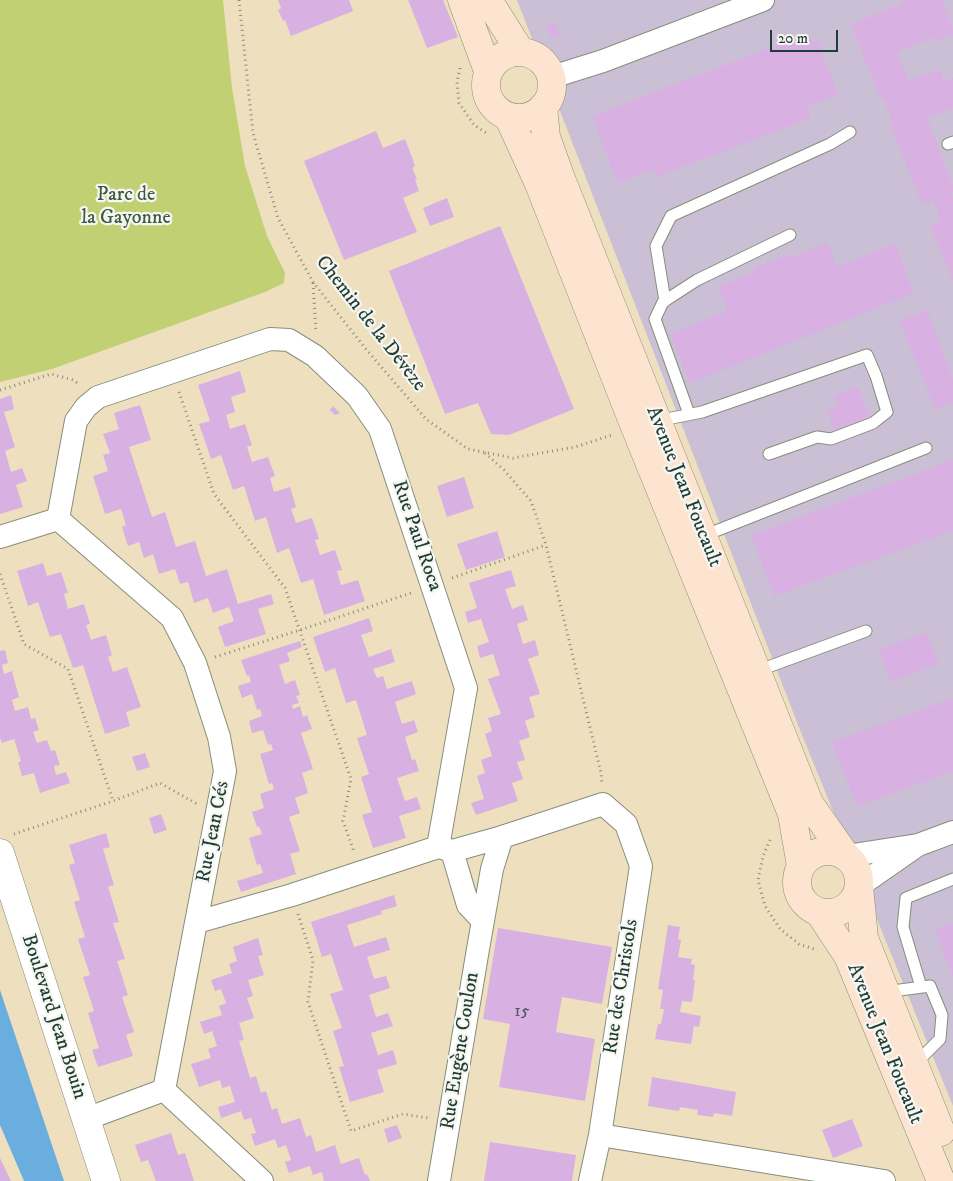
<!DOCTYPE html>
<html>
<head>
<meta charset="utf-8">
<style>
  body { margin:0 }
  #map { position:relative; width:953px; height:1181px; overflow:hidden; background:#eedfbf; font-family:"IM FELL DW Pica",serif }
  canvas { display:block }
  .scale { position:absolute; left:770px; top:30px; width:68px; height:22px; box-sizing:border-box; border:2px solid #1f3d34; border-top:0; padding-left:6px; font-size:15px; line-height:18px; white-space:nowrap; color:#1f3d34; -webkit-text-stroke:4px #f6f6f2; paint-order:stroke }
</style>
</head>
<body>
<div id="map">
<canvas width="953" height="1181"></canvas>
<div class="scale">20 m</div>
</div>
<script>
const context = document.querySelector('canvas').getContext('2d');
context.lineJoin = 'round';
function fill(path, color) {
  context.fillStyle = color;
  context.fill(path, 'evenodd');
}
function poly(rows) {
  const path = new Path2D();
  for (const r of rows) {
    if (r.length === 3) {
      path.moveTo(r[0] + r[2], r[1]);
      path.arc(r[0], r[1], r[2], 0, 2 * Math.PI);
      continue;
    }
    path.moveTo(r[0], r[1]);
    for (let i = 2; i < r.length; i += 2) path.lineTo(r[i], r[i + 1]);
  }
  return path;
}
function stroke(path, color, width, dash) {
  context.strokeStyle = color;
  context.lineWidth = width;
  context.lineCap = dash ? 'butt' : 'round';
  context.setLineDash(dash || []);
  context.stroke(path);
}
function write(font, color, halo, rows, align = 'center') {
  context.font = font + ' "IM FELL DW Pica",serif';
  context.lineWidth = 4.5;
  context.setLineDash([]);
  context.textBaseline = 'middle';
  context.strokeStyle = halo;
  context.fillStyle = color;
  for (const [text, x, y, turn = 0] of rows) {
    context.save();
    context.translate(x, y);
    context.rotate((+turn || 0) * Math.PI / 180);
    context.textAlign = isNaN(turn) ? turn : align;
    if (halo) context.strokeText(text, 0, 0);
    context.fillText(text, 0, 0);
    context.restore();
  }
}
const industrial = poly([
  [517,0,953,0,953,1106,800,730]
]);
const green = poly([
  [0,0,223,0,232,88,245,166,267,236,285,273,284,283,265,292,52,369,0,382]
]);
const water = poly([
  [0,990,64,1181,24,1181,0,1125]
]);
const building = poly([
  [278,0,349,0,353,11,291,36,285,20,283,21,278,10,281,8],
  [408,0,443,0,458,37,427,48],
  [902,0,942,0,953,29,953,35,936,42,934,37,897,52,908,80,939,69,944,81,953,78,953,109,927,118,953,186,953,192,951,193,953,198,953,282,930,225,941,221,933,200,922,204,891,126,893,125,883,97,880,98,851,24,903,3],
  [556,23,561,35,551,38,546,26],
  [810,35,813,43,818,41,838,95,807,107,811,118,657,177,654,169,617,183,592,116,782,43,782,45],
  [376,131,383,148,405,139,412,157,415,166,412,168,417,179,415,180,419,191,403,198,417,232,344,260,304,161],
  [447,198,454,217,430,226,423,208],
  [500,226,574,409,509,435,491,434,478,403,445,414,389,271],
  [828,243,837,267,895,243,914,293,690,383,670,334,727,311,718,287,754,272,753,269,790,254,791,257],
  [927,310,953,379,953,402,935,409,900,321],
  [240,371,246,392,231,397,235,412,226,415,230,429,245,424,252,445,247,447,252,462,268,457,275,476,270,478,274,492,290,487,296,507,291,509,296,523,312,518,319,539,315,540,320,555,335,550,342,570,337,571,341,585,358,580,365,601,324,615,313,579,301,583,289,548,277,553,266,517,255,521,244,486,233,490,221,455,211,459,199,424,210,421,198,385],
  [858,387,870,417,834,431,828,411,837,407,833,396],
  [11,395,14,409,4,412,15,447,5,451,11,472,22,468,27,481,16,485,23,507,0,514,0,399],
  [140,405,151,440,129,447,152,517,165,512,176,547,195,541,206,576,227,569,238,604,271,594,274,604,258,609,266,634,225,647,218,627,234,621,229,607,213,613,208,598,194,603,188,582,180,584,175,569,159,574,153,554,144,558,139,542,128,546,122,527,126,525,121,509,105,514,93,476,108,471,103,455,110,453,103,434,119,429,114,413],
  [333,406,340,413,335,415,330,410],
  [953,460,953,531,774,596,751,535],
  [464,477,474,508,447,517,437,486],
  [497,531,505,557,466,570,457,544],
  [43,563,47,576,61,572,68,593,64,594,68,609,84,604,90,624,86,625,91,640,106,635,112,655,108,657,113,672,127,667,141,707,126,712,130,726,105,734,83,665,73,668,61,634,50,637,38,602,28,606,17,571],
  [511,570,516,586,505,589,512,609,523,605,528,620,517,624,523,644,535,640,539,655,528,659,540,694,529,697,535,717,525,721,530,737,519,741,525,760,517,762,523,779,512,783,518,801,476,815,471,803,484,799,477,776,485,773,481,760,492,756,485,734,492,731,488,718,501,714,488,679,500,675,493,654,480,658,477,646,489,642,481,619,468,623,465,612,477,608,469,583],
  [369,618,373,631,361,635,369,657,391,649,395,662,373,669,377,678,383,676,387,689,412,681,416,694,395,702,402,724,414,720,418,732,405,737,412,760,415,759,419,771,397,778,405,801,417,797,421,809,399,816,406,838,373,848,362,815,372,812,361,777,369,774,357,738,367,735,356,700,346,703,335,668,325,672,313,637],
  [926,632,939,664,891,682,879,650],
  [300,641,302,647,287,653,290,661,279,665,285,684,295,680,300,695,296,696,299,703,292,705,293,709,300,706,303,717,307,715,312,729,301,733,313,769,302,773,308,793,295,798,300,813,289,817,300,851,290,854,296,874,241,892,237,881,263,873,260,864,257,865,249,838,262,834,259,826,257,827,252,812,264,808,260,794,274,789,272,783,269,784,260,754,273,750,271,744,268,745,263,730,252,733,249,721,262,716,260,709,257,710,252,694,242,698,238,686,251,682,249,675,247,676,241,660],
  [5,650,8,663,2,665,4,674,12,671,19,697,12,700,15,711,28,707,31,719,35,718,39,730,33,732,37,743,47,740,51,751,55,750,60,765,54,766,56,775,66,772,70,783,40,793,34,773,22,776,18,762,21,761,14,739,2,743,0,738,0,651],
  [953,698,953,772,857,806,832,742],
  [145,753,150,767,137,771,132,757],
  [161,814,167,830,154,834,149,818],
  [106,833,110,847,103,849,114,885,108,887,119,922,113,923,125,959,117,961,128,995,122,997,134,1032,126,1035,133,1056,98,1067,92,1050,99,1048,88,1013,94,1011,83,977,90,975,78,939,85,937,74,902,80,900,69,865,75,863,69,845],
  [394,895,397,906,381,911,382,914,347,925,354,947,386,937,390,950,367,957,374,979,386,976,390,988,369,995,376,1017,388,1013,393,1026,371,1033,378,1055,393,1050,397,1064,377,1070,384,1092,350,1102,339,1067,344,1066,333,1031,342,1028,330,994,343,990,331,954,322,957,311,922],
  [953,923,953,977,935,930],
  [668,925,680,927,678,939,681,940,678,957,692,959,691,964,695,965,693,980,695,980,692,1002,682,1001,680,1012,701,1016,699,1027,694,1026,691,1044,655,1039,658,1024,661,1024,664,1009,660,1009,663,990,658,989],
  [498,928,612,947,602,1004,562,997,556,1032,595,1039,585,1101,499,1087,510,1024,483,1019],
  [258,938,263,955,258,956,264,975,248,980,253,996,247,998,254,1018,239,1023,244,1040,239,1041,250,1078,256,1076,261,1093,266,1091,272,1110,277,1108,282,1124,300,1118,306,1137,311,1135,316,1152,335,1145,341,1164,359,1158,365,1175,367,1174,370,1181,324,1181,322,1172,313,1175,310,1166,289,1173,285,1162,291,1160,286,1145,278,1148,275,1139,255,1146,251,1134,256,1133,251,1118,244,1120,241,1111,221,1118,218,1107,235,1102,230,1086,222,1088,220,1080,199,1087,191,1064,211,1058,208,1049,217,1046,212,1031,204,1034,200,1022,222,1015,219,1006,226,1003,221,989,215,991,211,980,232,973,229,964,237,961,233,947],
  [652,1077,736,1092,732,1116,714,1113,713,1117,697,1115,698,1110,680,1107,679,1111,648,1106],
  [852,1119,863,1146,833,1158,822,1130],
  [397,1125,402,1138,388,1143,384,1129],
  [171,1133,178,1155,185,1153,194,1181,156,1181,148,1160,141,1162,135,1145],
  [490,1142,576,1155,572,1181,484,1181],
  [0,1158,11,1181,0,1181]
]);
const path = poly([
  [239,0,253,133,278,218,313,282,365,348,426,419,468,449,513,458,575,447,612,435],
  [460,68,457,82,459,103,474,125,488,134],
  [313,283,316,332],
  [0,390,51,374,73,380,79,384],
  [179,392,214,494,285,588,351,779,343,821,354,852],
  [485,453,504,470,531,501,546,545,601,773,602,784],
  [0,574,24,644,68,669,113,801,160,783,197,804],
  [452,578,546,545],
  [215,657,300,630,411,593],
  [14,834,113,801],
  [770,840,763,856,758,880,765,906,780,929,799,944,814,949],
  [298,914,313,960,308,1002,351,1131,403,1114,428,1118]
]);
const service = poly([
  [948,144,953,142],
  [665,301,656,246,671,216,830,144,850,132],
  [689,414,655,319,663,302,697,280,790,235],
  [657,421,702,412,867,355,876,376,887,412,873,423,831,439,817,437,769,454],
  [703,536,926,448],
  [757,671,866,631],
  [921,987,903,927,906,898,953,879],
  [885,992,930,986,942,1015,940,1039,914,1065]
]);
const minor = poly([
  [552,77,603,61,763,0],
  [58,519,76,421,86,407,98,397,270,339,289,340,315,356,357,396,380,429,466,688,438,847,292,895,197,922],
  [58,519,172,618,195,663,219,737,225,771,164,1090,86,1119],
  [0,537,58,519],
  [918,845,953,832],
  [439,847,452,851,502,837],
  [452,851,468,905,483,921],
  [846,856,918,845,859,886],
  [164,1090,262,1181],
  [600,1135,884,1181],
  [439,1181,478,949,492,869,502,837,603,804,626,824,641,866,600,1135,590,1181]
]);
const tertiary = poly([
  [0,853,106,1181]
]);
const secondary = poly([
  [462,0,488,71],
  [488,0,520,51],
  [519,85,33],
  [543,107,546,137,560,176,809,803,846,856],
  [508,116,539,184,635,427,792,814,801,866],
  [828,882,31],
  [859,886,864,938,941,1132],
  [819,912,848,956,941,1181]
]);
const numberNames = [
  ["15",522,1012]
];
const parkNames = [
  ["Parc de",126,196],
  ["la Gayonne",126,219]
];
const streetNames = [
  ["Chemin de la Dévèze",370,324,52],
  ["Avenue Jean Foucault",683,487,68],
  ["Rue Paul Roca",416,536,71],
  ["Rue Jean Cés",214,832,-79],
  ["Rue des Christols",622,987,-81],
  ["Boulevard Jean Bouin",53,1017,72],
  ["Avenue Jean Foucault",884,1044,68],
  ["Rue Eugène Coulon",461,1051,-81]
];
fill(industrial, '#cbbfd5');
fill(green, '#c0d072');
fill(water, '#6aaddf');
fill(building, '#d8b1e2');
stroke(service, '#868e7a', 13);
stroke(minor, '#868e7a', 24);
stroke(tertiary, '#868e7a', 29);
stroke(secondary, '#868e7a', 29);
stroke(path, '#868e7a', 3, [1, 4]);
stroke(service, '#fff', 11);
stroke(minor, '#fff', 22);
stroke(tertiary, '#fff', 28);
stroke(secondary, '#fde4d0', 28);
write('18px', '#4d5a60', null, numberNames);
write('20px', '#3f5a40', '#f6f6f2', parkNames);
write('20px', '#1f3d34', '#f6f6f2', streetNames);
</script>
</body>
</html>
